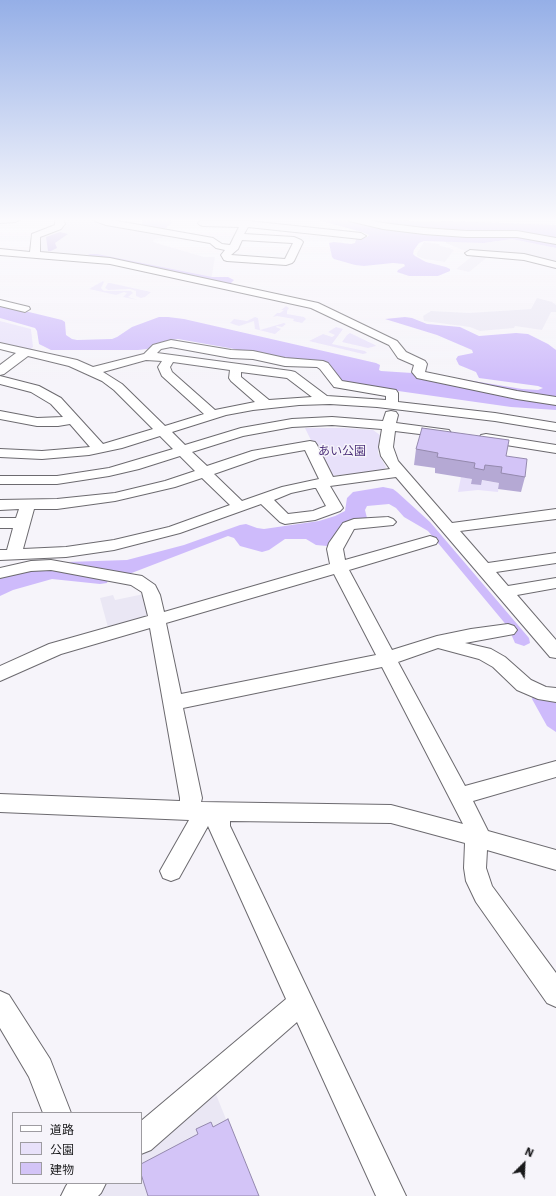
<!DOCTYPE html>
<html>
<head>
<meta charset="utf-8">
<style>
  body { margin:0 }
  #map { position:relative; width:556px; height:1196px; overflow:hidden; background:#f6f4fa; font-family:"Work Sans","Noto Sans JP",sans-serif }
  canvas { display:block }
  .legend { position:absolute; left:12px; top:1112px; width:130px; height:72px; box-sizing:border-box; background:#f6f4fa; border:1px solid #9e9ca1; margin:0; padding:5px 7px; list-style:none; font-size:12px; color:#19191b }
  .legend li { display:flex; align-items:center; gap:8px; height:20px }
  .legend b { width:20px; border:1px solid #9e9ca1 }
  .north { position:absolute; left:504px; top:1144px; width:40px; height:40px; -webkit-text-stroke:3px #f6f4fa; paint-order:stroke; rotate:24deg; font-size:11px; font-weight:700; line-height:16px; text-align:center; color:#19191b }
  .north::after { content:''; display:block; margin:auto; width:14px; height:18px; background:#19191b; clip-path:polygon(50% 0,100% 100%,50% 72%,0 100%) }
</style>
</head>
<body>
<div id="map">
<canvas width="556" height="1196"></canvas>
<ul class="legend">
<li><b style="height:5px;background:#fff"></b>道路</li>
<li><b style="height:11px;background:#e8e1fa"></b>公園</li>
<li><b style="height:11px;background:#d3c4f7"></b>建物</li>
</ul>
<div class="north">N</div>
</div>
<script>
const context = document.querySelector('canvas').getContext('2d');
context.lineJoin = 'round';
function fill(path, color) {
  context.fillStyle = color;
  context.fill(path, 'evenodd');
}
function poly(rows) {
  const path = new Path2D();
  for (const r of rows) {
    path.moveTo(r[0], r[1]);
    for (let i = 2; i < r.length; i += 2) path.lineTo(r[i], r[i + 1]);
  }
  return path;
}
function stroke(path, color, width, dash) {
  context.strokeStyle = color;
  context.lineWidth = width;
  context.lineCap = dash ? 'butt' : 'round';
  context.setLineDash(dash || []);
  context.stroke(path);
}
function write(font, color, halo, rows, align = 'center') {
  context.font = font + ' "Work Sans","Noto Sans JP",sans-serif';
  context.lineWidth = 3;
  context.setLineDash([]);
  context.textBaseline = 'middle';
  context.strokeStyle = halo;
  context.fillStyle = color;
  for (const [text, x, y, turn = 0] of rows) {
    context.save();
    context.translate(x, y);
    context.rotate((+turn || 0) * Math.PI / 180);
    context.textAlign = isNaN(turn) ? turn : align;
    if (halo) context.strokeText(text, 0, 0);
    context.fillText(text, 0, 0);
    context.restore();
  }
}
const built = poly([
  [64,219,93,219,96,221,169,236,153,240,153,242,204,257,215,257,211,281,121,261,40,253,40,237,62,228,65,226],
  [512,239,556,248,556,264,535,258,488,251,488,253,465,251,446,243,446,241,484,243],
  [424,242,439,244,440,246,450,248,454,250,445,262,424,259,417,256,417,253],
  [475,254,490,255,469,272,456,269],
  [537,298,552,302,556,305,556,312,551,312,542,330,515,326,514,328,480,331,470,327,424,321,423,316,431,311,469,313,531,309],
  [144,594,149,617,109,631,100,598,113,595,115,600],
  [213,1087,257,1196,96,1196,103,1183,141,1183,141,1150]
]);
const green = poly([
  [103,281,104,282,101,288,104,291,131,291,133,293,128,297,138,300,123,297,127,293,124,292,116,295,89,289],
  [108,283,110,283,151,292,145,297,141,298,136,296,136,291,130,289,108,290,105,288],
  [286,306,289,308,287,311,287,314,304,317,306,319,302,323,293,321,294,319,277,316,273,317,277,313,280,313,284,310,281,310],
  [255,317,258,318,260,330,284,323,286,324,282,327,277,326,276,327,281,329,275,334,255,329,254,321,239,326,230,323,234,319,247,321],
  [0,321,31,329,33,347,29,351,0,344],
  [336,327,343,329,332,344,365,351,367,353,363,354,309,341,323,334,332,337,335,335,328,332],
  [350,333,375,345,376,346,368,348,342,342,347,335],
  [305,428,345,428,373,430,380,435,378,453,386,467,384,470,332,476,328,475],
  [461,477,499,483,498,492,478,490,458,492]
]);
const forest = poly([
  [142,219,170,219,170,220,172,222,166,228,161,229,142,226,143,222],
  [315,219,347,219,369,224,509,235,556,243,556,248,512,239,484,243,424,241,419,243,414,250,413,254,415,256,426,262,446,267,450,269,450,271,438,276,409,276,397,272,398,270,405,266,404,264,393,263,364,266,355,265,334,259,332,257,329,243,334,242,351,244,355,243,356,239,367,237,369,235,362,232],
  [357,219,392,219,422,222,447,221,556,225,556,240,534,235,466,233,372,222],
  [90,254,97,254,212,277,228,277,234,280,231,283,227,284,90,256,88,255],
  [0,305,62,320,65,322,66,335,72,339,77,340,112,339,117,337,132,327,159,317,168,317,184,319,376,363,380,365,379,370,381,371,412,373,556,403,556,410,511,407,342,383,327,366,286,360,229,348,178,339,172,340,147,349,138,350,51,350,39,344,37,331,35,328,0,318],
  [405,317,412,318,427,324,460,327,479,336,516,333,528,334,548,344,556,350,556,399,534,396,449,377,522,389,538,390,543,388,538,386,479,378,476,372,459,365,456,359,458,356,473,353,472,350,437,335,385,319],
  [383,487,393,489,397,492,430,522,529,638,530,643,524,646,515,643,508,627,428,531,404,517,396,508,389,504,367,506,365,510,367,518,327,546,316,545,306,539,285,539,269,550,262,552,240,546,234,538,228,536,129,574,67,562,127,560,184,545,240,525,246,524,257,528,264,529,319,521,335,516,345,511,347,498,353,492],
  [41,568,108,580,107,583,100,584,52,579,13,590,0,596,0,576],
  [533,696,556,700,556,732,547,726,532,699]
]);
const water = poly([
  [60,232,68,234,55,243,57,248,51,251,48,251,46,237]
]);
const minor = poly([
  [55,219,63,219,65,224,61,229,40,237,40,252,110,258,318,303,397,341,406,352,425,361,427,364,425,372,517,391,556,397,556,405,517,399,417,378,412,372,414,365,398,358,389,345,311,308,110,264,0,255,0,249,30,252,32,234,55,225,55,219],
  [94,219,106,219,213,238,222,244,230,245,239,227,203,226,200,225,198,223,200,221,248,221,361,233,366,236,361,239,248,227,244,234,294,237,301,240,303,242,294,261,292,263,286,265,227,261,224,260,221,255,225,250,216,248,210,243,106,225,95,221,94,219],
  [242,240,292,243,293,243,285,259,231,255,238,249,242,240],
  [348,219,363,219,383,223,424,228,466,231,517,231,556,238,556,244,517,237,466,237,424,234,383,229,349,221,348,219],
  [470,250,524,254,556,262,556,268,524,260,467,255,465,253,470,250],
  [0,300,29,307,30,309,25,312,0,306,0,300],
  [171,340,231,350,253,351,285,358,323,361,328,363,342,381,396,390,398,393,398,402,495,413,556,423,556,431,495,421,377,407,330,404,299,405,253,410,226,415,172,432,185,445,241,428,292,419,332,417,383,421,386,412,391,411,396,412,398,415,396,423,449,430,451,433,449,436,444,437,395,431,393,447,398,461,452,523,556,509,556,519,460,531,488,563,556,553,556,563,496,572,508,586,556,578,556,588,517,595,556,640,556,658,550,657,396,477,330,486,343,508,340,511,315,520,285,524,280,522,261,504,180,533,114,550,66,557,0,560,0,550,7,550,13,528,0,528,0,518,16,518,19,509,0,510,0,500,57,499,115,493,165,481,195,471,180,456,139,469,109,476,57,484,0,484,0,476,57,476,109,468,173,449,160,436,122,448,89,455,42,459,0,457,0,449,42,451,90,447,70,424,58,426,37,426,0,419,0,411,37,418,63,417,51,404,31,392,0,384,0,376,39,386,61,398,103,444,153,429,114,390,102,381,69,366,28,356,4,374,0,375,0,365,16,353,0,349,0,343,77,360,93,367,144,354,153,345,171,340],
  [171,347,231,358,253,359,285,366,317,367,320,369,334,387,386,396,386,400,327,396,295,372,291,371,157,353,161,349,171,347],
  [146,360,162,361,158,367,162,376,204,414,165,426,122,384,103,372,146,360],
  [173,362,230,370,229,378,231,381,255,402,215,410,172,372,170,367,173,362],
  [241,372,287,378,312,397,269,400,241,377,241,372],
  [332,425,382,429,379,447,381,456,390,469,333,477,317,445,315,442,310,441,252,451,207,466,192,452,243,436,292,427,332,425],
  [305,450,319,479,282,487,242,501,214,474,260,458,305,450],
  [202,478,230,505,169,527,114,540,66,547,23,549,34,509,57,509,115,501,175,487,202,478],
  [314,488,316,488,326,506,313,511,288,514,274,500,291,493,314,488],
  [486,434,556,445,556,453,481,441,479,438,481,435,486,434],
  [388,517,393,519,396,522,393,525,354,529,343,549,345,560,430,536,436,538,438,541,436,544,349,570,392,650,437,636,471,629,508,624,514,626,517,630,514,634,465,643,491,649,505,657,531,680,546,687,556,688,556,702,538,699,517,690,493,667,479,659,438,648,398,662,465,786,556,761,556,777,473,801,488,831,556,850,556,870,487,850,486,868,492,886,556,973,556,1007,547,1003,476,902,466,881,464,868,465,843,391,823,230,821,230,826,406,1196,376,1196,297,1022,151,1150,141,1154,141,1121,286,999,208,826,179,878,171,881,163,878,160,871,189,820,0,812,0,794,180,801,180,798,150,628,61,654,0,681,0,666,49,644,148,616,142,592,131,585,51,570,31,571,0,578,0,568,31,561,51,560,136,575,142,576,155,585,160,595,164,612,330,564,327,549,329,543,343,523,354,519,388,517],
  [334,574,376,655,181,694,166,623,334,574],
  [382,667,463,824,391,805,201,802,202,798,183,708,382,667],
  [0,991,9,995,50,1059,71,1113,43,1113,29,1077,0,1028,0,991],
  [68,1183,106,1183,101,1193,98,1196,61,1196,66,1186,68,1183]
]);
const major = poly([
  [0,219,21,219,15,222,0,223,0,219]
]);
const wall = poly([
  [416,449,506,456,525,477,521,492,498,489,499,483,482,480,481,485,471,484,472,479,435,473,435,468,414,465]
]);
const building = poly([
  [422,428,509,440,506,456,527,459,525,477,501,473,502,467,485,465,484,470,474,468,475,463,437,457,438,453,416,449,422,428],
  [228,1119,259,1196,148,1196,141,1174,141,1164,198,1134,196,1129,211,1122,213,1127,228,1119]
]);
const parkNames = [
  ["あい公園",342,451]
];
fill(built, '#eae7f4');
fill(green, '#e8e1fa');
fill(forest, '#cebbfb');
fill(water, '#baa7e5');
stroke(minor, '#6c6a6f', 2);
stroke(major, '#6c6a6f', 2);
fill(minor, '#fff');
fill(major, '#fff');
fill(wall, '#b5a9d4');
fill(building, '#d3c4f7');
stroke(building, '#9489ad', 1);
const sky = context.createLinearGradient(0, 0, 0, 386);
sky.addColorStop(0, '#95afe7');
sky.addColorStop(0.57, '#fbfafd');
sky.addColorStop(1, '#fbfafd00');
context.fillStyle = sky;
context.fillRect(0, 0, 556, 386);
write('12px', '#4e327b', '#f6f4fa', parkNames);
</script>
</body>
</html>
